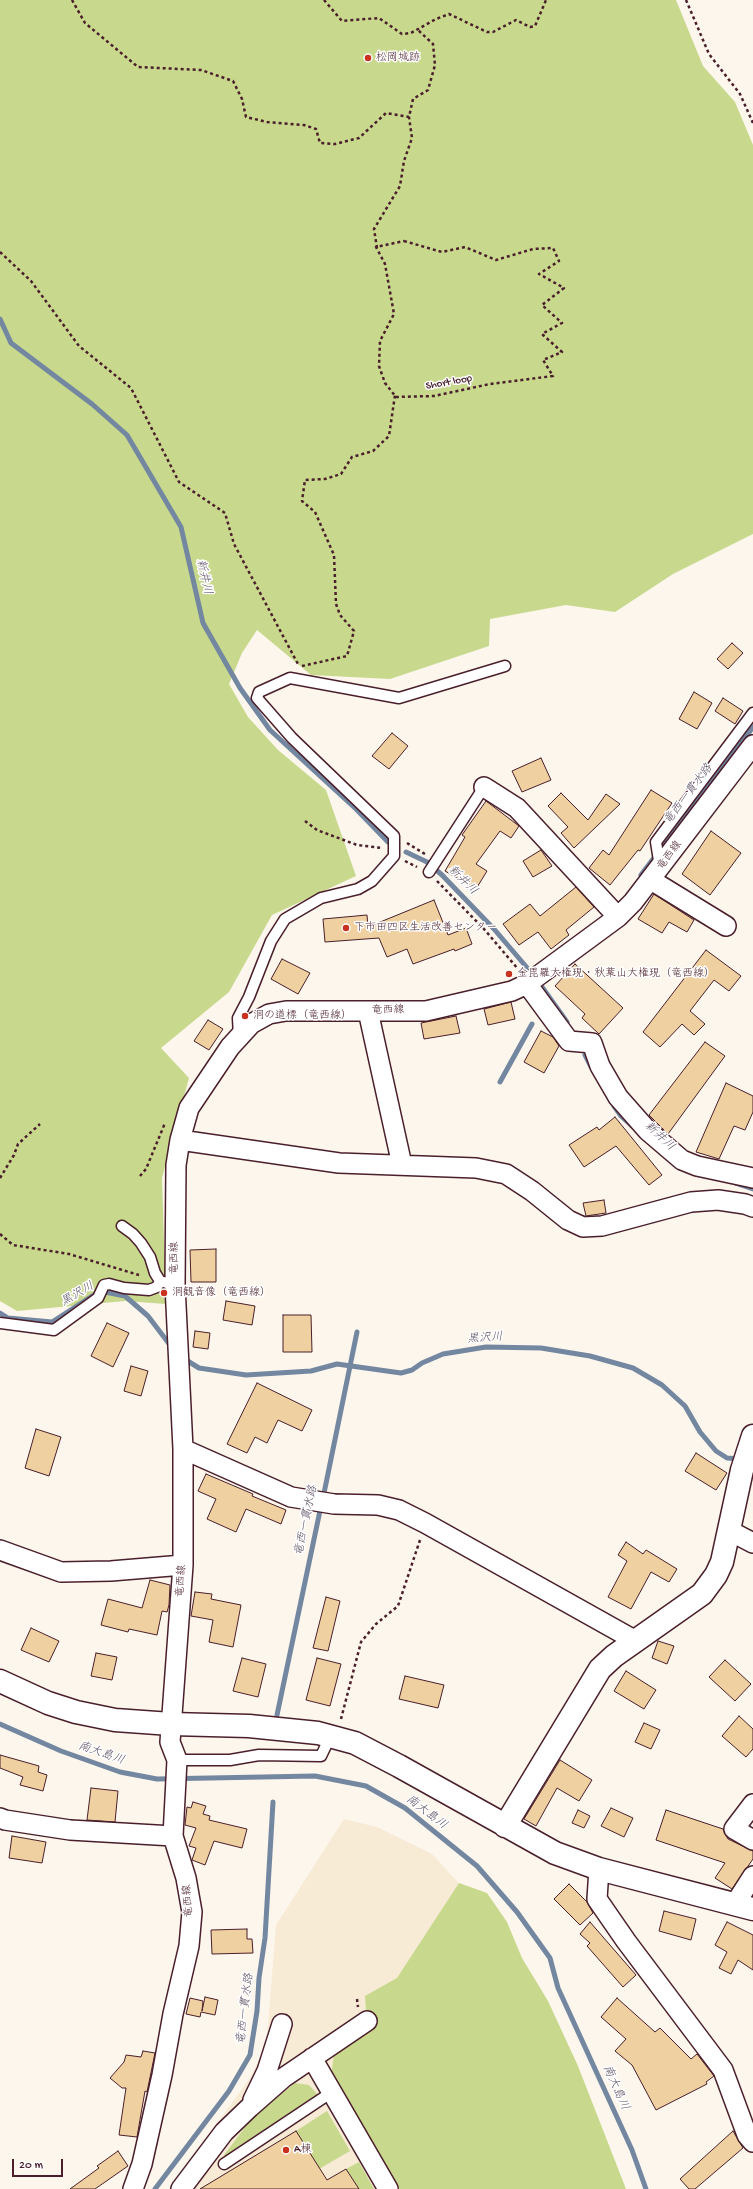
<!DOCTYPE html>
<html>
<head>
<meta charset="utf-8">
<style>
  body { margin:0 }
  #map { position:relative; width:753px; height:2189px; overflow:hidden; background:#fcf6ec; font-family:"Gochi Hand",sans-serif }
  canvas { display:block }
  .scale { position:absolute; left:12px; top:2159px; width:51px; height:18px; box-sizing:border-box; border:2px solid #4a1f2b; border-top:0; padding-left:5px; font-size:12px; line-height:14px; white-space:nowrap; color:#4a1f2b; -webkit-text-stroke:3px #fff; paint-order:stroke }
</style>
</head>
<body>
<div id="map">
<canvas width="753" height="2189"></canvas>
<div class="scale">20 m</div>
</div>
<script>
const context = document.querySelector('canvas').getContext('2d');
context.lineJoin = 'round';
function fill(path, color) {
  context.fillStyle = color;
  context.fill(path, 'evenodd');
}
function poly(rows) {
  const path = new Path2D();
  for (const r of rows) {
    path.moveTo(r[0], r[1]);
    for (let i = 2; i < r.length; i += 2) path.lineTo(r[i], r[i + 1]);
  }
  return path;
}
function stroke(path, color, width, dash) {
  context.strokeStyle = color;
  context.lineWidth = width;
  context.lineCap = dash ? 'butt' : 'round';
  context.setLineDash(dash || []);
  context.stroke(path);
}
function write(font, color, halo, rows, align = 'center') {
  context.font = font + ' "Gochi Hand","Klee One",sans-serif';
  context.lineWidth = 3;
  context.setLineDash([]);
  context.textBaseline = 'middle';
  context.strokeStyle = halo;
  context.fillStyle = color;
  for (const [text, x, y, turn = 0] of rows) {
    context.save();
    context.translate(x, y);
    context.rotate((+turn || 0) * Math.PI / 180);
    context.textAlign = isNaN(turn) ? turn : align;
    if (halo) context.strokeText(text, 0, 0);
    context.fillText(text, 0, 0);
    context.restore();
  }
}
const built = poly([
  [344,1819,377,1827,432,1854,501,1929,607,2189,169,2189,250,2078,262,2054,267,2037,276,1925]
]);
const green = poly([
  [0,0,676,0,703,66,735,102,753,145,753,534,673,574,615,612,566,605,490,619,489,646,390,679,311,675,257,630,242,653,229,684,248,717,278,750,326,790,356,876,272,915,229,992,161,1048,189,1078,162,1178,166,1304,125,1301,17,1311,0,1301],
  [459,1883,487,1893,507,1922,522,1958,548,2001,578,2066,626,2189,398,2189,331,2076,334,2054,377,2024,366,2010,365,1996,397,1978],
  [295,2083,309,2085,319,2096,225,2159,224,2155,252,2118],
  [327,2111,350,2151,319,2169,296,2131],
  [359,2162,374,2189,359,2189,346,2169]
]);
const stream = poly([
  [0,319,11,343,92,404,127,435,181,527,203,623,240,688,270,730,356,809,388,842],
  [406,852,427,862,442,875,494,929,529,970],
  [641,875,753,727],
  [542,987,567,1022],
  [585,1055,591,1067],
  [500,1082,532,1024],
  [614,1106,621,1116,633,1127],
  [735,1183,753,1189],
  [0,1313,8,1318,52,1322,100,1291,125,1296,148,1316,170,1345],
  [186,1360,199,1368,246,1375,311,1371,337,1364,401,1373,412,1370,422,1363,443,1354,486,1347,541,1348,590,1356,633,1368,662,1385,685,1406,700,1432,716,1451,727,1458,740,1459],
  [323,1498,357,1332],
  [277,1715,321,1506],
  [0,1724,61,1751,120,1772,157,1779,315,1776,366,1786,405,1808,477,1866,517,1912,550,1958,558,1988,632,2150,646,2189],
  [155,2189,229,2091,250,2055,257,2011,259,1978,265,1938,273,1802]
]);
const building = poly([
  [732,643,743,653,728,669,717,659,732,643],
  [694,692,712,703,697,729,679,719,694,692],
  [723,698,743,711,735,724,715,711,723,698],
  [392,733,408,746,389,769,372,756,392,733],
  [541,758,551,780,522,792,512,771,541,758],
  [651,790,672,803,640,851,638,850,610,885,589,868,603,850,609,855,651,790],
  [561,793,588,820,606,794,620,804,574,848,561,833,568,827,548,806,561,793],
  [486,801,519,826,511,838,500,831,476,864,487,871,476,889,445,871,465,837,462,835,486,801],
  [711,831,741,853,710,895,682,874,711,831],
  [541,850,552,866,533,877,523,861,541,850],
  [576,887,594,907,566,930,569,935,551,949,538,932,519,945,503,924,530,904,540,916,576,887],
  [654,894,694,920,687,932,669,922,662,933,638,919,654,894],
  [434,900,448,935,466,928,472,944,455,951,454,949,413,964,407,949,387,957,379,938,325,942,323,919,367,915,368,927,434,900],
  [706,950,741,976,729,991,714,980,690,1011,705,1024,694,1035,682,1024,660,1047,643,1032,706,950],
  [282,959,310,973,298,994,271,979,282,959],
  [575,964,623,1008,599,1034,582,1018,585,1014,555,986,575,964],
  [511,1002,515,1019,488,1025,484,1009,511,1002],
  [456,1016,460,1033,424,1039,421,1023,456,1016],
  [208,1020,223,1029,209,1050,194,1041,208,1020],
  [541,1031,553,1037,559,1046,544,1073,524,1062,541,1031],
  [705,1042,725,1056,668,1134,649,1115,705,1042],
  [726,1083,753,1096,753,1112,745,1130,734,1126,719,1159,696,1152,726,1083],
  [615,1117,662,1175,649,1185,616,1146,584,1167,569,1145,597,1127,599,1130,615,1117],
  [604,1200,606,1213,586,1216,583,1203,604,1200],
  [216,1249,216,1282,191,1282,190,1250,216,1249],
  [226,1301,255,1306,252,1325,223,1320,226,1301],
  [283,1315,311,1315,312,1352,283,1352,283,1315],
  [107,1323,129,1333,113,1367,91,1356,107,1323],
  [195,1331,210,1333,208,1349,193,1347,195,1331],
  [131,1366,148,1371,141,1396,124,1391,131,1366],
  [257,1383,312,1410,302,1431,278,1420,267,1443,255,1437,247,1453,227,1444,257,1383],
  [36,1429,61,1437,49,1476,25,1468,36,1429],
  [696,1453,727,1473,716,1490,685,1471,696,1453],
  [206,1474,253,1494,252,1496,286,1510,281,1524,246,1509,236,1532,207,1519,216,1499,198,1491,206,1474],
  [626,1542,643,1554,646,1550,677,1569,669,1582,651,1572,631,1609,608,1597,627,1561,618,1555,626,1542],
  [150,1580,170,1585,169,1605,167,1612,162,1611,157,1635,129,1629,128,1632,101,1625,108,1599,142,1608,150,1580],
  [195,1592,212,1594,211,1599,241,1605,233,1647,209,1642,213,1620,191,1616,195,1592],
  [326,1597,340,1601,328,1651,313,1648,326,1597],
  [31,1628,59,1641,49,1662,21,1650,31,1628],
  [658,1641,674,1646,667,1664,652,1658,658,1641],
  [96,1653,117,1657,112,1680,91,1676,96,1653],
  [242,1658,266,1664,258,1697,233,1691,242,1658],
  [317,1658,341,1664,330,1706,306,1700,317,1658],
  [725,1660,751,1684,735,1701,709,1677,725,1660],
  [626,1671,656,1690,644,1709,614,1691,626,1671],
  [405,1676,444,1685,438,1708,399,1699,405,1676],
  [739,1716,753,1729,753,1749,746,1757,722,1736,739,1716],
  [644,1723,660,1730,651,1749,635,1742,644,1723],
  [0,1755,39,1766,38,1772,47,1775,43,1791,20,1785,23,1777,0,1768,0,1755],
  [560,1760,592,1780,579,1801,557,1788,536,1826,524,1819,560,1760],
  [91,1788,118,1791,115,1822,87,1820,91,1788],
  [193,1802,206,1806,203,1814,210,1816,209,1820,247,1829,242,1848,214,1841,205,1865,192,1860,196,1848,189,1846,196,1828,185,1825,187,1807,191,1808,193,1802],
  [611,1808,633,1818,624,1837,601,1826,611,1808],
  [578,1810,590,1816,584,1828,572,1823,578,1810],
  [666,1810,723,1829,728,1839,753,1851,753,1859,732,1889,715,1878,725,1863,656,1840,666,1810],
  [12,1836,46,1842,42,1863,9,1858,12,1836],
  [569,1884,587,1902,593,1913,580,1925,554,1899,569,1884],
  [664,1911,696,1919,691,1940,659,1931,664,1911],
  [590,1922,636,1975,623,1987,587,1946,590,1943,580,1934,590,1922],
  [727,1922,753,1935,753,1970,738,1960,731,1974,719,1968,727,1952,715,1945,727,1922],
  [247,1929,247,1939,252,1939,253,1953,212,1954,211,1930,247,1929],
  [205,1997,218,2000,215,2015,201,2012,200,2017,186,2014,190,1998,203,2001,202,2011,205,1997],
  [617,1998,655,2032,660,2028,691,2059,697,2054,714,2076,706,2082,707,2084,656,2110,632,2065,615,2051,626,2039,601,2017,617,1998],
  [143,2051,155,2053,147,2092,145,2091,137,2137,119,2135,126,2088,122,2088,110,2078,124,2062,126,2055,141,2057,143,2051],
  [296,2131,327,2180,346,2169,359,2189,200,2189,296,2131],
  [733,2131,743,2148,695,2189,689,2189,680,2179,733,2131],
  [118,2151,128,2166,95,2189,70,2189,99,2168,97,2166,118,2151]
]);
const path = poly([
  [72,0,85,23,138,67,201,70,233,81,242,99,246,117,267,122,304,125,316,129,320,143,335,144,359,138,386,113,409,117,413,99,428,90,435,65,433,44,418,30],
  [324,0,342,21,379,18,402,34,411,33,436,19,449,14,487,32,493,32,516,20,530,27,535,26,546,0],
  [686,0,709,54,740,94,753,123],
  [404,241,442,252,465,247,496,260,533,249,553,248,559,261,539,274,564,288,542,305,562,323,542,334,562,352,543,360,553,376,490,384,434,396,396,397,385,383,379,366,380,341,394,314,385,264,376,247,404,241],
  [377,248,374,229,400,186,404,161,412,138,409,117],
  [0,252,31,281,79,346,131,388,179,482,225,513,234,544,299,666],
  [302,666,347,656,354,631,340,615,336,604,334,555,315,512,302,501,305,480,325,479,341,474,352,457,373,451,389,436,395,395],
  [305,821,317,830,357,845,382,848],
  [407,843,425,854],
  [405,861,417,867],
  [437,881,484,929,518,969],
  [140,1176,146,1169,165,1123],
  [0,1178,14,1155,18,1144,40,1124],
  [0,1234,13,1245,69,1254,139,1275],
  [341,1719,361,1642,376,1624,398,1606,420,1540],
  [357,1999,358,2007]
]);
const lane = poly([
  [660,867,656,842,753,713],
  [429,872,484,787],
  [239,1037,238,1018,249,997,271,941,285,919,321,898,358,889,372,881,394,856,394,836,292,738,257,698,259,692,290,678,399,698,505,666],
  [122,1226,133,1234,141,1243,150,1257,155,1273,160,1281,167,1283],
  [0,1323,54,1330,98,1298,104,1285,109,1284,124,1288,149,1290,157,1287,160,1281],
  [177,1760,230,1760,259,1755,321,1756,330,1737],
  [224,2164,332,2092]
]);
const street = poly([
  [484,787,517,808,618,917],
  [651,880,726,926],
  [527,984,569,1041,592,1043,600,1066,618,1097,648,1131,682,1160,697,1166,753,1178],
  [368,1011,402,1165],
  [180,1140,339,1163,476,1168,506,1174,532,1191,568,1220,583,1227,602,1226,691,1202,718,1200,745,1204,753,1207],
  [183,1449,291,1497,334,1504,378,1505,399,1510,425,1523,636,1641],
  [730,1531,753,1543],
  [0,1550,61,1572,111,1571,183,1565],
  [753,1804,734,1829,753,1840],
  [0,1818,5,1820,70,1830,173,1836],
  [599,1869,597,1899,626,1941,723,2070,747,2135,753,2142],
  [735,1904,753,1876],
  [312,2058,388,2189],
  [253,2100,267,2071,282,2024],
  [133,2189,142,2164,162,2075,173,2014,189,1946,192,1912,186,1878,173,1836,177,1760,170,1742,183,1565,183,1449,175,1285,176,1165,180,1140,189,1108,230,1047,251,1024,269,1014,286,1011,426,1011,512,991,527,984,618,917,633,902,753,745],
  [181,2189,224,2132,250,2107,283,2078,367,2021]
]);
const secondary = poly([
  [0,1681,48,1703,76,1712,115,1720,171,1724,249,1726,318,1733,355,1743,399,1766,555,1853,599,1869,753,1909],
  [505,1826,600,1669,614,1656,702,1594,716,1575,722,1562,742,1470,753,1436]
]);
const markers = [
  [368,58,4,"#c8321e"],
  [346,928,4,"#c8321e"],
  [509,974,4,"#c8321e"],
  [245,1016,4,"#c8321e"],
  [164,1293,4,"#c8321e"],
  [286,2150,4,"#c8321e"]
];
const poiNames = [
  ["松岡城跡",376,58],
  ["下市田四区生活改善センター",354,928],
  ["金毘羅大権現・秋葉山大権現（竜西線）",517,974],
  ["洞の道標（竜西線）",253,1016],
  ["洞観音像（竜西線）",172,1293],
  ["A棟",294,2150]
];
const streetNames = [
  ["Short loop",449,383,-10],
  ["竜西線",670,856,-53],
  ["竜西線",388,1011,-1],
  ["竜西線",175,1258,-90],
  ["竜西線",182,1581,-86],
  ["竜西線",189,1901,-95]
];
const waterNames = [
  ["新井川",203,577,77],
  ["竜西一貫水路",689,795,-53],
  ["新井川",462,881,45],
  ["新井川",659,1137,43],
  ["黒沢川",78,1295,-30],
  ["黒沢川",485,1339,-4],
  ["竜西一貫水路",307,1521,-78],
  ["南大島川",101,1754,19],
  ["南大島川",426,1813,37],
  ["竜西一貫水路",246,2009,-83],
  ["南大島川",615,2088,66]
];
fill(built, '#f8ebd6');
fill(green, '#c8d98d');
stroke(stream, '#7387a1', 5);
fill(building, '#efd0a1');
stroke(building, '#4a1f2b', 1);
stroke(lane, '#4a1f2b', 13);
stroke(street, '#4a1f2b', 22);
stroke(secondary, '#4a1f2b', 25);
stroke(path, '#4a1f2b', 2.5, [3, 3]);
stroke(lane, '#fff', 10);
stroke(street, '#fff', 19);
stroke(secondary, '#fff', 22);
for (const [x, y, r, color] of markers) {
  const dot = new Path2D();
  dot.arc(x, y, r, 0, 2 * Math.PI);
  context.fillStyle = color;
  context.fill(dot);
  stroke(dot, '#fff', 1.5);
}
write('11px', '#4a1f2b', '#fff', poiNames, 'left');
write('11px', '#4a1f2b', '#fff', streetNames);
write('italic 12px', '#5f5366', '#fff', waterNames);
</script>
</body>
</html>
